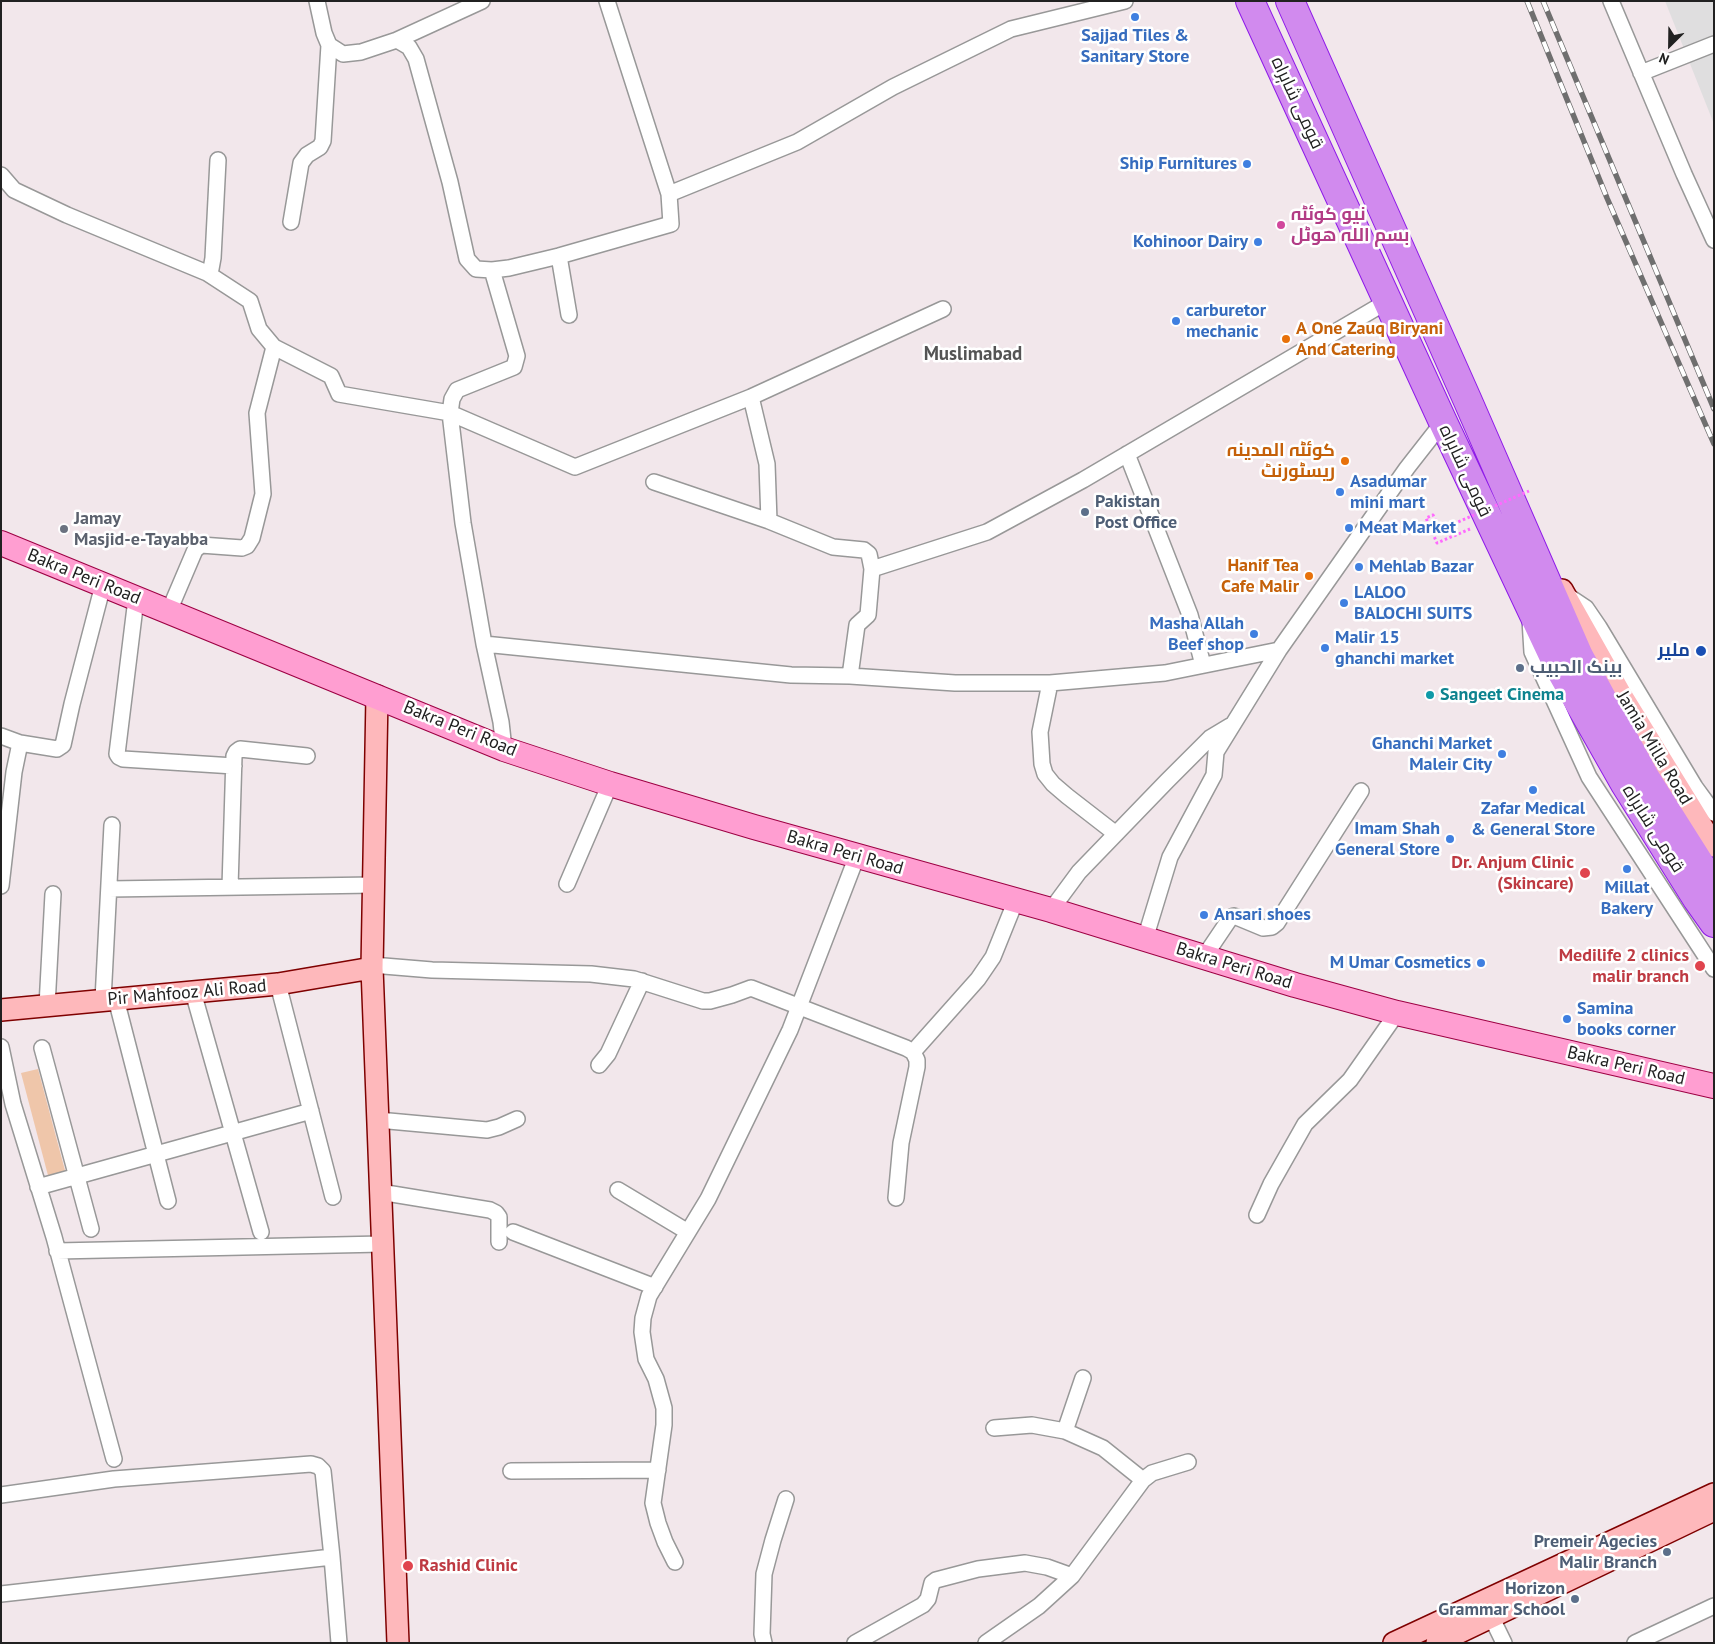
<!DOCTYPE html>
<html>
<head>
<meta charset="utf-8">
<style>
  body { margin:0 }
  #map { position:relative; width:1715px; height:1644px; overflow:hidden; background:#f2e7eb; font-family:"PT Sans",sans-serif }
  canvas { display:block }
  .frame { position:absolute; inset:0; border:2px solid #212121; pointer-events:none }
  .north { position:absolute; left:1645px; top:20px; width:50px; height:50px; -webkit-text-stroke:4px #fff; paint-order:stroke; rotate:203deg; font-size:14px; font-weight:700; line-height:20px; text-align:center; color:#212121 }
  .north::after { content:''; display:block; margin:auto; width:18px; height:22px; background:#212121; clip-path:polygon(50% 0,100% 100%,50% 72%,0 100%) }
</style>
</head>
<body>
<div id="map">
<canvas width="1715" height="1644"></canvas>
<div class="frame"></div>
<div class="north">N</div>
</div>
<script>
const context = document.querySelector('canvas').getContext('2d');
context.lineJoin = 'round';
function fill(path, color) {
  context.fillStyle = color;
  context.fill(path, 'evenodd');
}
function poly(rows) {
  const path = new Path2D();
  for (const r of rows) {
    path.moveTo(r[0], r[1]);
    for (let i = 2; i < r.length; i += 2) path.lineTo(r[i], r[i + 1]);
  }
  return path;
}
function stroke(path, color, width, dash) {
  context.strokeStyle = color;
  context.lineWidth = width;
  context.lineCap = dash ? 'butt' : 'round';
  context.setLineDash(dash || []);
  context.stroke(path);
}
function write(font, color, halo, rows, align = 'center') {
  context.font = font + ' "PT Sans",Cairo,sans-serif';
  context.lineWidth = 5;
  context.setLineDash([]);
  context.textBaseline = 'middle';
  context.strokeStyle = halo;
  context.fillStyle = color;
  for (const [text, x, y, turn = 0] of rows) {
    context.save();
    context.translate(x, y);
    context.rotate((+turn || 0) * Math.PI / 180);
    context.textAlign = isNaN(turn) ? turn : align;
    if (halo) context.strokeText(text, 0, 0);
    context.fillText(text, 0, 0);
    context.restore();
  }
}
const residential = poly([
  [1665,1,1714,1,1714,124]
]);
const grass = poly([
  [38,1069,67,1178,50,1183,21,1073]
]);
const path = poly([
  [1440,530,1433,515,1426,518,1437,543,1470,529]
]);
const street = poly([
  [317,1,324,33,329,45,343,54,361,52,397,40,409,47,416,59,450,182,467,259,476,269,492,270,509,268,559,256,671,224,669,194,607,1],
  [1611,1,1684,174,1714,240],
  [397,40,482,1],
  [1641,73,1714,44],
  [1,175,14,190,67,215,207,273,211,269,213,258,218,160],
  [669,194,797,142,893,87,1011,29,1125,1],
  [291,222,301,163,307,155,320,147,323,141,329,45],
  [559,256,569,315],
  [492,270,517,356,514,367,457,390,452,399,450,413,463,523,484,644,501,722,504,749],
  [207,273,250,301,259,329,274,347,331,376,339,394,450,413,575,467,751,397,943,309],
  [1388,301,1083,480,987,532,872,569,868,615,857,625,850,676,955,683,1050,683,1165,673,1279,650,1407,468,1443,422],
  [751,397,767,464,769,521],
  [1127,454,1190,615,1203,665],
  [654,482,769,521,833,547,864,550,869,554,872,569],
  [1568,596,1586,608,1599,627,1695,787,1714,813],
  [136,599,117,754,119,757,123,759,234,766],
  [169,611,195,550,201,545,242,548,247,546,252,538,263,494,257,413,274,347],
  [1530,620,1532,652,1589,777,1714,969],
  [484,644,791,675,850,676],
  [1050,683,1040,732,1042,764,1045,774,1053,784,1067,796,1116,834],
  [1,736,20,743,57,749,63,745,72,704,103,585],
  [567,884,610,784],
  [1,886,14,772,20,743],
  [230,887,234,756,236,752,240,749,307,756],
  [109,889,374,885],
  [1051,910,1079,872,1167,781,1210,738,1230,726],
  [1145,939,1170,857,1214,775,1216,752,1279,650],
  [1204,957,1231,917,1234,916,1263,928,1272,927,1277,923,1361,791],
  [372,965,432,970,591,974,634,979,703,1001,710,1001,732,995,751,988,906,1048,913,1052,917,1060,917,1067,901,1143,896,1198],
  [278,984,333,1197],
  [193,992,261,1232],
  [116,999,168,1201],
  [103,1000,112,825],
  [47,1006,53,894],
  [1,1047,13,1104,54,1237,114,1459],
  [42,1048,91,1229],
  [913,1052,978,979,993,957,1016,900],
  [599,1065,608,1054,642,981],
  [378,1120,487,1130,499,1127,517,1119],
  [38,1187,311,1111],
  [618,1190,688,1232],
  [380,1192,490,1210,496,1213,499,1217,499,1242],
  [1257,1215,1271,1184,1305,1124,1350,1080,1397,1013],
  [513,1232,655,1287],
  [57,1251,382,1244],
  [994,1428,1032,1425,1065,1431,1103,1448,1143,1480],
  [1065,1431,1083,1378],
  [511,1471,658,1470],
  [1,1495,114,1479,311,1464,318,1466,323,1471,332,1557,339,1643],
  [675,1562,665,1542,658,1523,653,1503,664,1425,664,1408,656,1379,646,1359,642,1332,643,1318,649,1296,708,1199,790,1030,857,856],
  [1,1594,332,1557],
  [1487,1608,1504,1643],
  [764,1643,762,1634,764,1574,773,1540,786,1499],
  [855,1643,923,1605,928,1599,932,1583,936,1580,978,1569,1025,1563,1047,1567,1072,1576],
  [986,1643,1039,1606,1072,1576,1143,1480,1152,1473,1188,1462],
  [1635,1643,1714,1606]
]);
const secondary = poly([
  [1562,590,1620,693,1714,846],
  [377,696,372,968,398,1643],
  [1,1010,278,984,372,968],
  [1394,1643,1714,1494],
  [1437,1643,1714,1510]
]);
const primary = poly([
  [1,543,504,749,610,784,754,827,1051,910,1295,985,1397,1013,1714,1086]
]);
const highway = poly([
  [1250,1,1443,422,1557,664,1625,784,1697,899,1714,923],
  [1290,1,1467,399,1579,656,1645,777,1714,886]
]);
const rail = poly([
  [1527,1,1607,198,1714,444],
  [1543,1,1714,409]
]);
const pathBridge = poly([
  [1440,530,1529,491]
]);
const markers = [
  [1135,17,5,"#3f7fe0"],
  [1247,164,5,"#3f7fe0"],
  [1281,225,5,"#d1479c"],
  [1258,242,5,"#3f7fe0"],
  [1176,321,5,"#3f7fe0"],
  [1286,339,5,"#e8710a"],
  [1345,461,5,"#e8710a"],
  [1340,492,5,"#3f7fe0"],
  [1085,512,5,"#5c6f8a"],
  [1349,528,5,"#3f7fe0"],
  [64,529,5,"#6b7280"],
  [1359,567,5,"#3f7fe0"],
  [1309,576,5,"#e8710a"],
  [1344,603,5,"#3f7fe0"],
  [1254,634,5,"#3f7fe0"],
  [1325,648,5,"#3f7fe0"],
  [1701,651,6,"#1a4fb4"],
  [1520,668,5,"#5c6f8a"],
  [1430,695,5,"#0f9aa8"],
  [1502,754,5,"#3f7fe0"],
  [1533,790,5,"#3f7fe0"],
  [1450,839,5,"#3f7fe0"],
  [1627,869,5,"#3f7fe0"],
  [1585,873,6,"#e0444e"],
  [1204,915,5,"#3f7fe0"],
  [1481,963,5,"#3f7fe0"],
  [1700,966,6,"#e0444e"],
  [1567,1019,5,"#3f7fe0"],
  [1667,1552,5,"#5c6f8a"],
  [408,1566,6,"#e0444e"],
  [1575,1599,5,"#5c6f8a"]
];
const shopNames = [
  ["Sajjad Tiles &",1135,36,"center"],
  ["Sanitary Store",1135,57,"center"],
  ["Ship Furnitures",1237,164,"right"],
  ["Kohinoor Dairy",1248,242,"right"],
  ["carburetor",1186,311],
  ["mechanic",1186,332],
  ["Asadumar",1350,482],
  ["mini mart",1350,503],
  ["Meat Market",1359,528],
  ["Mehlab Bazar",1369,567],
  ["LALOO",1354,593],
  ["BALOCHI SUITS",1354,614],
  ["Masha Allah",1244,624,"right"],
  ["Beef shop",1244,645,"right"],
  ["Malir 15",1335,638],
  ["ghanchi market",1335,659],
  ["Ghanchi Market",1492,744,"right"],
  ["Maleir City",1492,765,"right"],
  ["Zafar Medical",1533,809,"center"],
  ["& General Store",1533,830,"center"],
  ["Imam Shah",1440,829,"right"],
  ["General Store",1440,850,"right"],
  ["Millat",1627,888,"center"],
  ["Bakery",1627,909,"center"],
  ["Ansari shoes",1214,915],
  ["M Umar Cosmetics",1471,963,"right"],
  ["Samina",1577,1009],
  ["books corner",1577,1030]
];
const streetNames = [
  ["قومی شاہراہ",1297,103,65],
  ["قومی شاہراہ",1465,471,65],
  ["Bakra Peri Road",84,577,22],
  ["Bakra Peri Road",460,729,22],
  ["Jamia Milla Road",1654,748,59],
  ["قومی شاہراہ",1653,829,58],
  ["Bakra Peri Road",845,853,16],
  ["Bakra Peri Road",1234,966,17],
  ["Pir Mahfooz Ali Road",187,993,-5],
  ["Bakra Peri Road",1626,1066,13]
];
const hotelNames = [
  ["نیو کوئٹہ",1291,215],
  ["بسم اللہ ھوٹل",1291,236]
];
const foodNames = [
  ["A One Zauq Biryani",1296,329,"left"],
  ["And Catering",1296,350,"left"],
  ["کوئٹہ المدینہ",1335,451],
  ["ریسٹورنٹ",1335,472],
  ["Hanif Tea",1299,566],
  ["Cafe Malir",1299,587]
];
const serviceNames = [
  ["Pakistan",1095,502],
  ["Post Office",1095,523],
  ["بينک الحبيب",1530,668],
  ["Premeir Agecies",1657,1542,"right"],
  ["Malir Branch",1657,1563,"right"],
  ["Horizon",1565,1589,"right"],
  ["Grammar School",1565,1610,"right"]
];
const worshipNames = [
  ["Jamay",74,519],
  ["Masjid-e-Tayabba",74,540]
];
const transitNames = [
  ["ملیر",1690,651]
];
const cultureNames = [
  ["Sangeet Cinema",1440,695]
];
const healthNames = [
  ["Dr. Anjum Clinic",1574,863],
  ["(Skincare)",1574,884],
  ["Medilife 2 clinics",1689,956],
  ["malir branch",1689,977],
  ["Rashid Clinic",419,1566,"left"]
];
const neighbourhoodNames = [
  ["Muslimabad",973,355]
];
fill(residential, '#dfdedf');
fill(grass, '#efc6aa');
stroke(street, '#989898', 18);
stroke(secondary, '#7f0100', 24);
stroke(primary, '#9d0043', 26);
stroke(highway, '#8e1be8', 30);
stroke(path, '#ff6afe', 3, [2.5, 2.5]);
stroke(street, '#fff', 15);
stroke(secondary, '#feb8bb', 21);
stroke(primary, '#ff9ed1', 24);
stroke(highway, '#d18aee', 28);
stroke(rail, '#6f6f6f', 5.5);
stroke(rail, '#fff', 4, [11]);
stroke(pathBridge, '#ff6afe', 3, [2.5, 2.5]);
for (const [x, y, r, color] of markers) {
  const dot = new Path2D();
  dot.arc(x, y, r, 0, 2 * Math.PI);
  context.fillStyle = color;
  context.fill(dot);
  stroke(dot, '#fff', 2);
}
write('bold 18px', '#366cbe', '#fff', shopNames, 'left');
write('18px', '#212121', '#fff', streetNames);
write('bold 18px', '#b23c85', '#fff', hotelNames, 'left');
write('bold 18px', '#c56008', '#fff', foodNames, 'right');
write('bold 18px', '#4e5e75', '#fff', serviceNames, 'left');
write('bold 18px', '#5b616d', '#fff', worshipNames, 'left');
write('bold 18px', '#164399', '#fff', transitNames, 'right');
write('bold 18px', '#0d838f', '#fff', cultureNames, 'left');
write('bold 18px', '#be3a42', '#fff', healthNames, 'right');
write('bold 19px', '#545454', '#fff', neighbourhoodNames);
</script>
</body>
</html>
